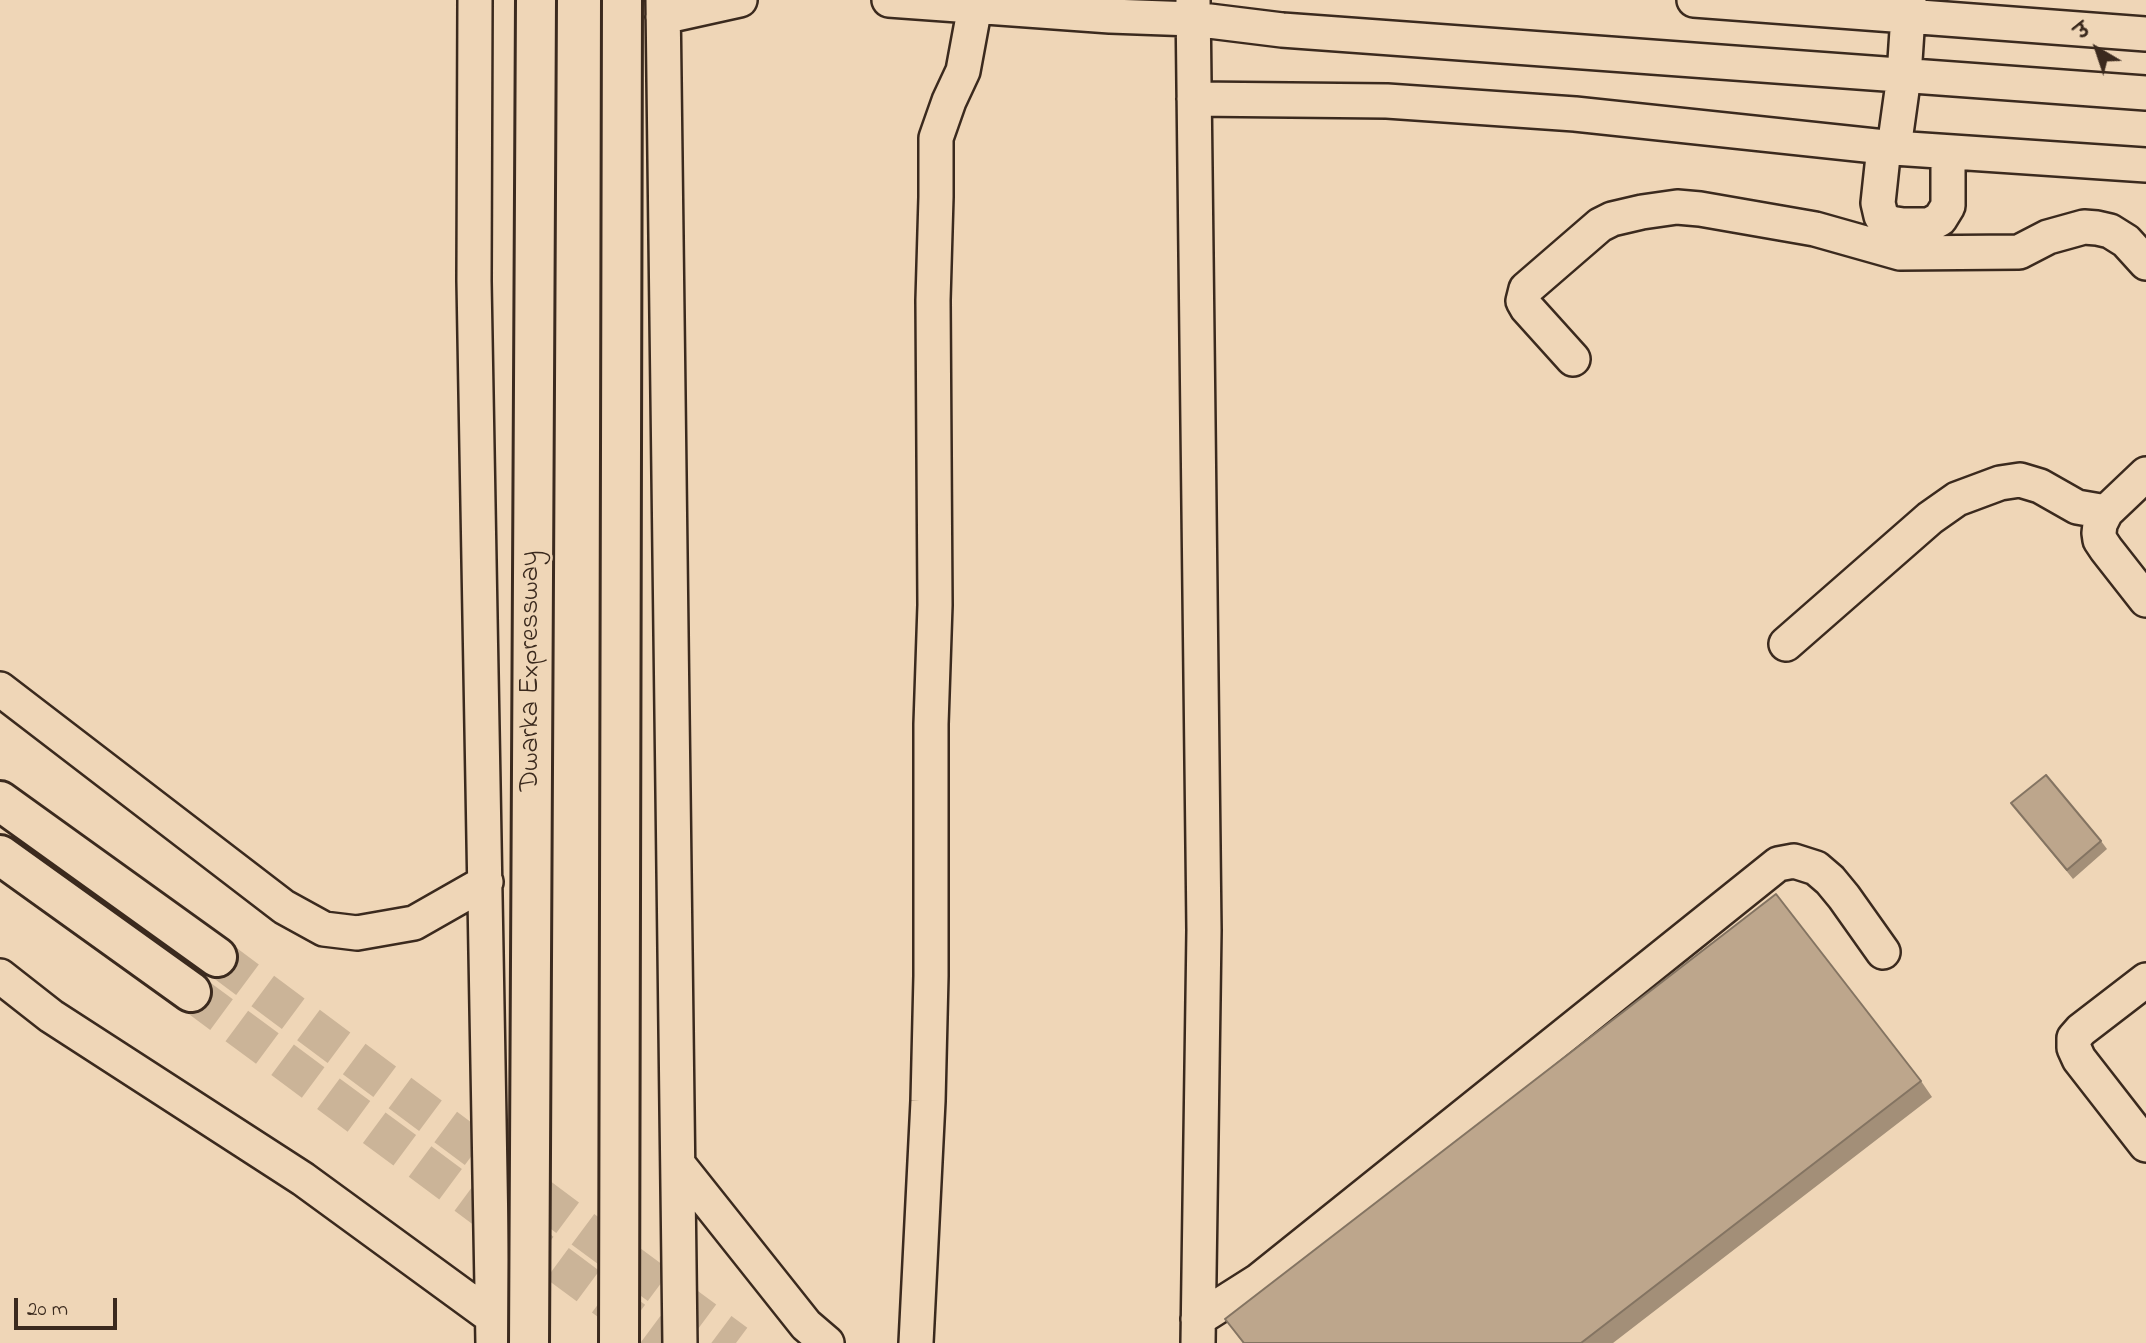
<!DOCTYPE html>
<html>
<head>
<meta charset="utf-8">
<style>
  body { margin:0 }
  #map { position:relative; width:2146px; height:1343px; overflow:hidden; background:#efd6b7; font-family:"Indie Flower","Playpen Sans Deva",sans-serif }
  canvas { display:block }
  .north { position:absolute; left:2062px; top:14px; width:70px; height:70px; -webkit-text-stroke:5px #efd6b7; paint-order:stroke; rotate:321deg; font-size:19px; font-weight:700; line-height:28px; text-align:center; color:#3b2a1e }
  .north::after { content:''; display:block; margin:auto; width:24px; height:32px; background:#3b2a1e; clip-path:polygon(50% 0,100% 100%,50% 72%,0 100%) }
  .scale { position:absolute; left:14px; top:1298px; width:103px; height:32px; box-sizing:border-box; border:4px solid #3b2a1e; border-top:0; padding-left:9px; font-size:21px; line-height:24px; white-space:nowrap; color:#3b2a1e; -webkit-text-stroke:5px #efd6b7; paint-order:stroke }
</style>
</head>
<body>
<div id="map">
<canvas width="2146" height="1343"></canvas>
<div class="north">उ</div>
<div class="scale">20 m</div>
</div>
<script>
const context = document.querySelector('canvas').getContext('2d');
context.lineJoin = 'round';
function poly(rows) {
  const path = new Path2D();
  for (const r of rows) {
    path.moveTo(r[0], r[1]);
    for (let i = 2; i < r.length; i += 2) path.lineTo(r[i], r[i + 1]);
  }
  return path;
}
function stroke(path, color, width, dash) {
  context.strokeStyle = color;
  context.lineWidth = width;
  context.lineCap = dash ? 'butt' : 'round';
  context.setLineDash(dash || []);
  context.stroke(path);
}
function fill(path, color) {
  context.fillStyle = color;
  context.fill(path, 'evenodd');
}
function write(font, color, halo, rows, align = 'center') {
  context.font = font + ' "Indie Flower",sans-serif';
  context.lineWidth = 5;
  context.setLineDash([]);
  context.textBaseline = 'middle';
  context.strokeStyle = halo;
  context.fillStyle = color;
  for (const [text, x, y, turn = 0] of rows) {
    context.save();
    context.translate(x, y);
    context.rotate((+turn || 0) * Math.PI / 180);
    context.textAlign = isNaN(turn) ? turn : align;
    if (halo) context.strokeText(text, 0, 0);
    context.fillText(text, 0, 0);
    context.restore();
  }
}
const majorTunnel = poly([
  [217,957,736,1343],
  [191,992,665,1343]
]);
const minor = poly([
  [475,0,474,281,493,1343],
  [663,0,680,1343],
  [889,0,1110,16,1193,19,1282,30,2146,93],
  [1193,0,1204,930,1198,1343],
  [1694,0,2146,34],
  [663,17,740,0],
  [1194,99,1387,101,1575,114,1894,148,2146,165],
  [1884,147,1878,203,1881,216,1890,223,1903,225,1929,225,1940,219,1948,206,1948,152],
  [1894,148,1904,76,1909,0],
  [1573,359,1527,308,1523,301,1526,289,1600,225,1612,219,1642,212,1677,207,1700,209,1815,229,1900,253,2019,252,2048,237,2084,227,2097,228,2110,231,2126,241,2146,263],
  [2146,474,2106,512,2100,524,2099,533,2100,540,2106,549,2146,600],
  [1786,644,1930,518,1957,499,2000,483,2020,480,2040,486,2077,507,2106,512],
  [0,689,284,907,324,929,357,933,414,923,486,882],
  [0,976,51,1016,303,1179,492,1317],
  [2146,980,2081,1030,2074,1038,2074,1048,2079,1059,2146,1145],
  [678,1164,806,1325,827,1343],
  [1198,1319,1258,1281,1778,864,1794,861,1816,868,1830,880,1844,897,1883,952],
  [916,1343,928,1101,931,976,931,724,935,605,933,300,936,197,936,138,949,101,963,71,975,6]
]);
const major = poly([
  [0,801,217,957],
  [0,855,191,992]
]);
const highwayBridge = poly([
  [529,1343,536,0],
  [619,1343,622,0]
]);
const wall = poly([
  [2011,803,2101,841,2107,849,2073,879],
  [1921,1081,1932,1097,1613,1343,1243,1343,1225,1319]
]);
const building = poly([
  [2046,775,2101,841,2067,870,2011,803,2046,775],
  [1776,894,1921,1081,1581,1343,1244,1343,1225,1319,1776,894]
]);
const streetNames = [
  ["Dwarka Expressway",532,671,-90]
];
stroke(majorTunnel, '#cbb498', 38, [38, 19]);
stroke(minor, '#3b2a1e', 38);
stroke(major, '#3b2a1e', 44);
stroke(minor, '#efd6b7', 33);
stroke(major, '#efd6b7', 38);
stroke(highwayBridge, '#3b2a1e', 44, []);
stroke(highwayBridge, '#efd6b7', 38);
fill(wall, '#a38f78');
fill(building, '#bda68c');
stroke(building, '#847462', 2);
write('28px', '#3b2a1e', '#efd6b7', streetNames);
</script>
</body>
</html>
